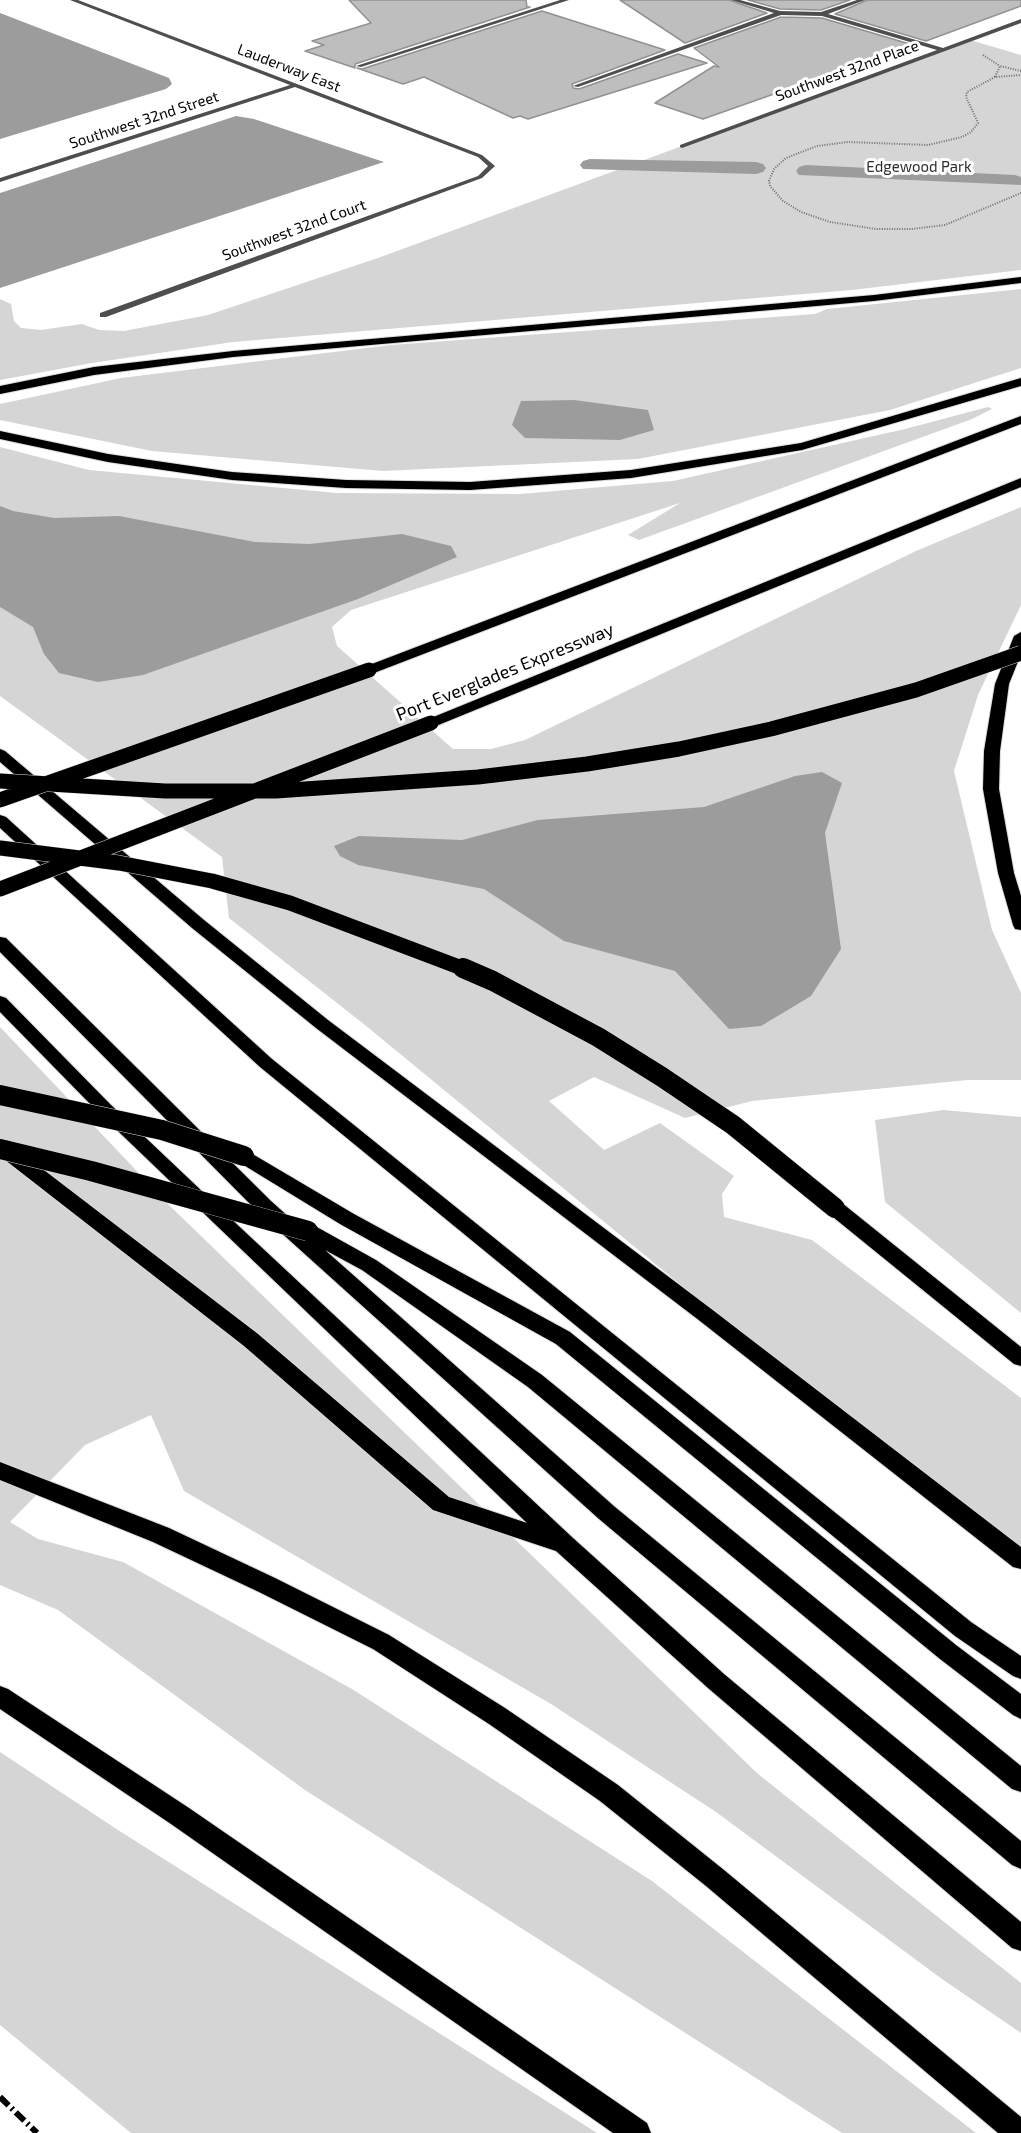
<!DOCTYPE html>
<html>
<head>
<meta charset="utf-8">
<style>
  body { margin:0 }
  canvas { display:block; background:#fff }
</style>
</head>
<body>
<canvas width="1021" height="2133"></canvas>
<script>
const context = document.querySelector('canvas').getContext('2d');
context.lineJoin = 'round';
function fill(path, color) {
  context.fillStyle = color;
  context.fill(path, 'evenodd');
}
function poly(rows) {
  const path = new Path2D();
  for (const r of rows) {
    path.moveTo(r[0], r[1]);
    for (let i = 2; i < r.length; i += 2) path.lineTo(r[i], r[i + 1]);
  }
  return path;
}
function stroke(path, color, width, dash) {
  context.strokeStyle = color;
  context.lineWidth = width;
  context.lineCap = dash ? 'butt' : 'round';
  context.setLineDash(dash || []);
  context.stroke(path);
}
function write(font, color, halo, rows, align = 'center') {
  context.font = font + ' "Exo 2",sans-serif';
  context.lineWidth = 6;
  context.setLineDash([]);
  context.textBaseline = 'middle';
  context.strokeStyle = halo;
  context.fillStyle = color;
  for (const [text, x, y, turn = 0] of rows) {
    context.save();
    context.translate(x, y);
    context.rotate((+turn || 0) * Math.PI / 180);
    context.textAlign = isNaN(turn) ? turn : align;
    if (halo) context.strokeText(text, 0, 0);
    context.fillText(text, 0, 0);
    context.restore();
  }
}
const green = poly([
  [970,40,1021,55,1021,270,852,290,233,342,92,363,0,380,0,299,11,304,14,321,21,328,41,330,82,324,99,330,124,331,208,315,378,258],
  [1021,289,1021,368,890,410,638,459,383,471,152,451,0,420,0,404,121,378,391,345,815,314,827,309],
  [988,407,992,409,972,419,639,540,628,535,680,503,351,610,332,627,337,646,453,749,491,749,525,740,916,551,1021,507,1021,605,978,695,954,771,992,930,1021,993,1021,1080,968,1080,752,1101,685,1118,594,1077,549,1101,604,1150,660,1123,734,1176,722,1194,724,1217,812,1240,1021,1398,1021,1551,721,1318,365,1025,229,918,222,857,0,696,0,447,89,470,337,493,520,494,673,481,905,429],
  [0,1027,171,1207,758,1774,1021,1983,1021,2033,942,1979,716,1812,551,1704,184,1491,151,1415,85,1445,10,1522,38,1539,123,1562,352,1689,652,1881,976,2133,842,2133,305,1790,58,1610,0,1585],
  [943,1110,1021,1117,1021,1313,885,1202,875,1120],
  [0,1752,118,1830,597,2133,131,2133,0,2025]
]);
const water = poly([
  [0,13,169,78,172,84,166,89,0,139],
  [236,116,254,119,384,162,0,288,0,193],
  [574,400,648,410,654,430,620,440,525,438,512,425,521,401],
  [0,506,13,511,54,518,119,516,255,542,309,544,402,534,451,546,457,557,358,599,143,675,98,682,59,673,44,654,33,627,0,607],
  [822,772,842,783,825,833,841,949,811,996,761,1026,729,1029,675,971,564,941,484,889,358,865,340,856,334,846,359,836,462,840,538,820,704,807,795,776]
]);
const canal = poly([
  [590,159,756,162,763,164,766,168,763,172,756,174,583,169,580,165,583,161,590,159],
  [806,165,1015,175,1021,177,1021,185,799,175,796,171,799,167,806,165]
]);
const building = poly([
  [349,0,526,0,527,7,530,7,355,64,355,68,305,51,324,45,312,41,371,23,349,0],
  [620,0,729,0,767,13,685,43,620,0],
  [748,0,850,0,821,10,780,9,748,0],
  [867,0,1021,0,1021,6,926,41,835,14,867,0],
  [542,11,665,50,572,84,573,88,579,89,678,54,707,63,528,119,520,116,513,118,424,77,403,84,357,68,362,69,542,11],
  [781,17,822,18,913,45,703,119,655,103,714,66,719,67,694,48,781,17]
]);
const path = poly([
  [983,55,1000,66],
  [1021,71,1000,66,995,77,1021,75],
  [995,77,967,92,966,97,978,123,971,132,962,137,928,145,848,142,817,146,786,158,774,169,769,181,770,186,783,201,801,212,830,222,876,229,912,229,945,225,1021,193]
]);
const minor = poly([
  [70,0,78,0,482,155,495,166,482,178,106,317,100,317,100,313,478,176,488,166,478,157,295,87,0,182,0,178,290,85,70,0],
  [560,0,569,0,361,67,356,66,560,0],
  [731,0,740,0,780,11,821,12,857,0,865,0,828,14,943,48,1021,19,1021,23,682,148,680,147,680,145,937,50,822,16,781,15,578,87,573,86,774,13,731,0]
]);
const motorway = poly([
  [1021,277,1021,283,874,301,233,357,94,375,0,394,0,386,94,367,233,351,874,295,1021,277],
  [1021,378,1021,386,802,450,631,478,470,490,346,488,232,480,108,462,0,439,0,431,108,454,232,472,346,480,470,482,631,470,801,443,1021,378],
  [1021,416,1021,424,374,673,369,674,362,670,364,667,1021,416],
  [1021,478,1021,487,436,726,431,727,424,723,426,720,1021,478],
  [1021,632,1021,654,1009,684,1000,751,999,789,1014,873,1021,896,1021,930,1015,929,1013,925,998,873,983,789,984,751,995,684,1014,636,1021,632],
  [0,749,5,751,204,920,328,1020,714,1311,1021,1547,1021,1569,1013,1567,700,1321,316,1028,192,928,0,762,0,749],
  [0,815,6,817,272,1059,971,1622,1021,1656,1021,1679,1013,1676,955,1636,260,1067,0,828,0,815],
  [0,937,6,938,271,1201,300,1227,308,1224,315,1226,376,1260,542,1375,1021,1766,1021,1792,1012,1789,528,1387,362,1270,325,1250,615,1507,1021,1841,1021,1869,1012,1865,599,1519,257,1211,0,952,0,937],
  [0,996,6,998,110,1104,243,1230,573,1538,724,1674,1021,1922,1021,1951,1012,1948,708,1688,556,1551,433,1510,244,1346,0,1156,0,1143,10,1144,258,1334,449,1497,527,1523,98,1112,0,1012,0,996],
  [244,1149,354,1214,570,1332,956,1645,1021,1694,1021,1719,1013,1715,940,1659,556,1344,340,1224,237,1161,235,1156,237,1151,244,1149],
  [835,1201,842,1203,1021,1347,1021,1366,1014,1364,828,1213,825,1208,828,1203,835,1201],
  [0,1462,169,1528,275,1578,389,1635,505,1708,618,1785,724,1870,1021,2117,1021,2133,998,2133,706,1886,600,1801,489,1724,373,1649,259,1592,153,1542,0,1480,0,1462],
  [0,1686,8,1689,189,1808,647,2123,651,2133,613,2133,171,1824,0,1709,0,1686]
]);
const rail = poly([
  [0,2097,37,2133]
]);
const motorwayBridgeFar1 = poly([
  [0,781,165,791,276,791,478,777,587,764,679,749,771,729,916,690,1021,653],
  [0,800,369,670],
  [0,848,119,863,212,881,290,903,467,970],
  [0,889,431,723]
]);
const motorwayBridge = poly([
  [463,968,493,981,598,1037,662,1077,733,1125,835,1208],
  [0,1095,162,1130,244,1156],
  [0,1149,91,1171,308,1231]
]);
const farStreetnames = [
  ["Lauderway East",289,68,21],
  ["Southwest 32nd Place",847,71,-20],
  ["Southwest 32nd Street",144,120,-18],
  ["Southwest 32nd Court",294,230,-20]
];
const farParknames = [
  ["Edgewood Park",919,167]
];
const streetNames = [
  ["Port Everglades Expressway",505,672,-22]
];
fill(green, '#d5d5d5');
fill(water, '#9c9c9c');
fill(canal, '#9c9c9c');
fill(building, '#bebebe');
stroke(building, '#929292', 1.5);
stroke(motorway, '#dbdbdb', 2);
stroke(path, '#707070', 2, [1, 1.5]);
fill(minor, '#4e4e4e');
fill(motorway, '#000');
stroke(rail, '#000', 6, [12, 4, 2, 4]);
stroke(motorwayBridgeFar1, '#dbdbdb', 16, []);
stroke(motorwayBridge, '#dbdbdb', 21, []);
stroke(motorwayBridgeFar1, '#000', 15);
stroke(motorwayBridge, '#000', 20);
write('15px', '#000', '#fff', farStreetnames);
write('15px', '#2c2c2c', '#fff', farParknames);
write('18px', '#000', '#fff', streetNames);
</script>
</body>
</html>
